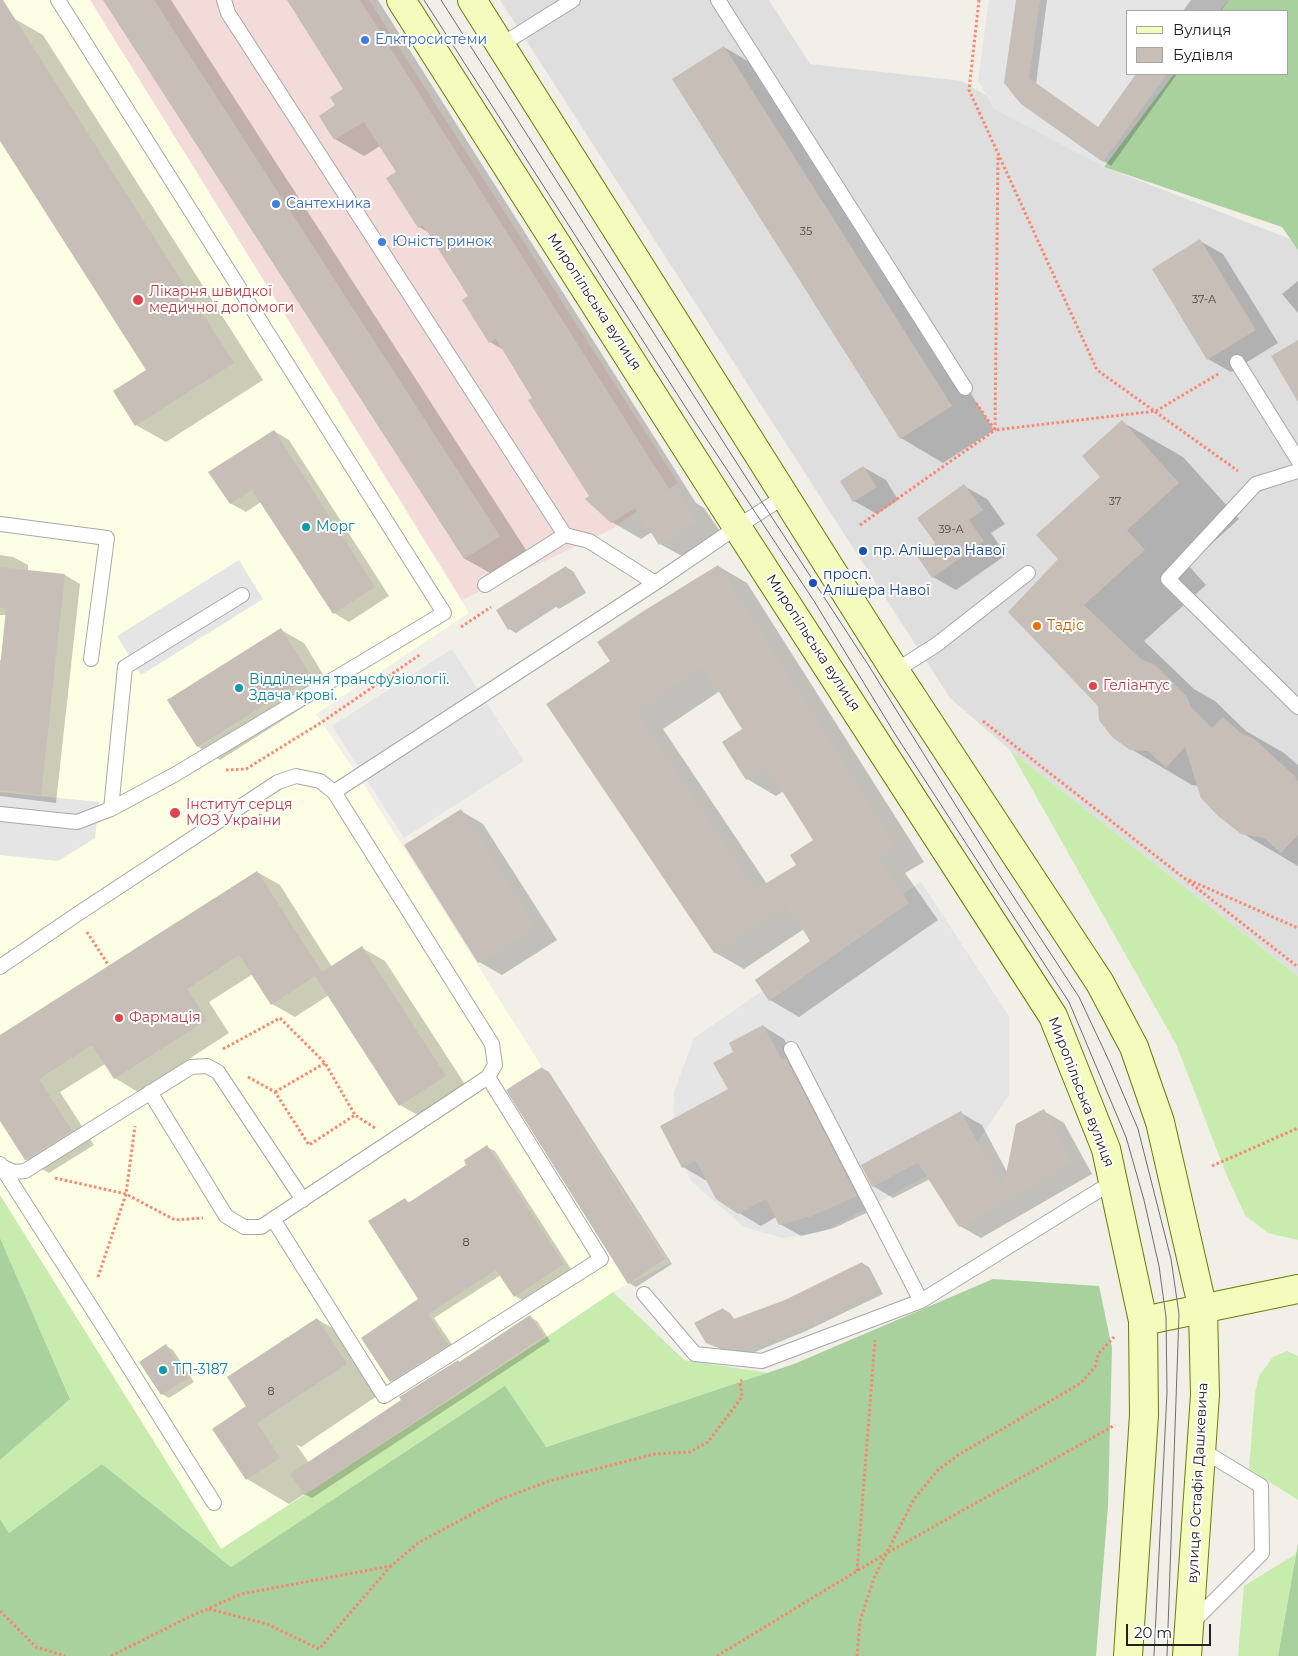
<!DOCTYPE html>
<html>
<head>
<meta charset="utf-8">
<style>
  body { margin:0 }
  #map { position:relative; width:1298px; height:1656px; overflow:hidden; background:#f2efe8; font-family:Montserrat,sans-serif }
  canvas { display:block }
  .legend { position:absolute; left:1126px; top:10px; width:162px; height:65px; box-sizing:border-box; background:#fff; border:1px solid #a6a6a6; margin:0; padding:6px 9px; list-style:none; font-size:15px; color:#212121 }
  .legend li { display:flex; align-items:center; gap:10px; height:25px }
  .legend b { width:25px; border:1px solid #a6a6a6 }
  .scale { position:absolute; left:1126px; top:1624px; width:85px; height:22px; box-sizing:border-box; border:2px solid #212121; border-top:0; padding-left:6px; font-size:15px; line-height:18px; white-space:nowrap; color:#212121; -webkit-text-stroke:4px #fff; paint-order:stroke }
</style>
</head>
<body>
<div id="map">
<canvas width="1298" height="1656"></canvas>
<ul class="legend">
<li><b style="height:6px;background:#f3fbbd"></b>Вулиця</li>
<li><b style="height:14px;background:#c7bfb7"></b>Будівля</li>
</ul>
<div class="scale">20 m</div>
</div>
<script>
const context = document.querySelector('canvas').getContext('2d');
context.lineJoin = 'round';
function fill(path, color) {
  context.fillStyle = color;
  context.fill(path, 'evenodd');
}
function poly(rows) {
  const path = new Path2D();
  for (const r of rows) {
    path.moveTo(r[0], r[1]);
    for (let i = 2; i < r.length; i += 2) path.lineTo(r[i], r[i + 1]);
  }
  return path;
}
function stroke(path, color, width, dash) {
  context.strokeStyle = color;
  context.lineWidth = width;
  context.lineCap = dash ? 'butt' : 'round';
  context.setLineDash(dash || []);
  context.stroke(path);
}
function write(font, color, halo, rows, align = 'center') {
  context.font = font + ' Montserrat,sans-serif';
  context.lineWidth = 4;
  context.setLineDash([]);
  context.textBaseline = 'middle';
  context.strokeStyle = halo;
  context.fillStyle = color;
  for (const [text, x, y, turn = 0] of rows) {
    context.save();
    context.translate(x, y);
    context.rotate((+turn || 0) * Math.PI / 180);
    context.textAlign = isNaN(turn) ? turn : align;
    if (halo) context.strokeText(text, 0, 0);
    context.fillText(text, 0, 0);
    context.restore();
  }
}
const residential = poly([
  [500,0,769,0,810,64,962,81,1104,167,1298,242,1298,976,1010,750,950,698]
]);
const commercial = poly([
  [90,0,369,0,678,483,612,529,462,600]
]);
const education = poly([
  [0,0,90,0,469,613,316,714,359,777,538,1061,670,1263,613,1292,545,1338,221,1550,0,1195]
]);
const grass = poly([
  [1010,750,1298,976,1298,1240,1268,1233,1245,1215,1227,1176,1176,1044],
  [0,1195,221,1549,545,1338,613,1292,684,1360,768,1373,545,1447,505,1387,231,1567,102,1464,9,1533,0,1519,0,1460,70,1398,0,1238],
  [1287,1351,1298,1356,1298,1500,1249,1469,1255,1393,1259,1376,1273,1357],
  [1296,1554,1278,1656,1238,1656,1244,1586]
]);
const forest = poly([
  [1219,0,1298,0,1298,250,1282,227,1104,167,1168,74,1287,74,1287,11,1211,11],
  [0,1238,70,1399,0,1460],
  [993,1279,1099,1286,1112,1348,1108,1506,1096,1656,0,1656,0,1519,9,1533,102,1464,231,1567,505,1386,546,1447,794,1364],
  [1298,1544,1298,1656,1278,1656]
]);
const parking = poly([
  [989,0,1229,0,1220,11,1127,11,1127,74,1174,74,1104,167,994,109,978,81],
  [239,560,263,599,141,675,117,636],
  [452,649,524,761,404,838,332,726],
  [0,792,99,802,95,838,58,861,0,855],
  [921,882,1009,1016,1009,1095,971,1152,825,1231,783,1238,744,1227,691,1181,673,1138,674,1092,694,1038]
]);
const shadow = poly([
  [104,0,171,0,528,553,494,575,465,559],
  [288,0,378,0,696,503,704,508,724,537,689,560,660,544,652,532,641,539,612,522,590,497,534,398,504,350,490,342,464,301,470,297,430,233,419,227,397,172,380,146,364,156,335,139,320,116,337,106,344,89],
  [1017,0,1047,0,1036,84,1099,128,1138,74,1177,74,1111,166,1021,103],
  [1191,0,1229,0,1221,11,1183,11],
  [13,18,43,35,263,380,166,442,136,425,148,371,0,139,0,26],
  [724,47,766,72,994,430,943,463,901,438],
  [1200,241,1223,254,1278,343,1231,372,1208,359],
  [1298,281,1298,313,1282,294],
  [1122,422,1183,457,1239,519,1188,565,1206,585,1144,641,1194,689,1215,701,1246,731,1284,753,1298,765,1298,866,1242,833,1199,786,1192,785,1131,749,1099,706,1060,559,1102,477],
  [274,431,289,440,389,596,349,622,334,613,261,502,246,512,230,503],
  [863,467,886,480,898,500,877,514,854,501],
  [964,486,987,499,1005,524,991,533,1006,555,956,590,933,577,918,556,937,543],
  [0,555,13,557,28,565,28,571,65,575,80,584,56,803,0,796,0,660,2,660,7,615,0,615],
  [718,566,747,583,924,862,905,873,938,920,799,1017,770,1000,812,941,804,929,744,969,714,952,612,661],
  [720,691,744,729,747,779,776,796,784,791,815,840,798,865,767,884,663,729],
  [566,567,573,571,586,593,559,609,556,607,516,633,509,629],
  [281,630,304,643,332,689,220,760,197,746],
  [461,811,483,824,557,940,502,975,479,962],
  [257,872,280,885,332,967,362,948,385,961,468,1089,423,1118,400,1105,329,995,295,1017,272,1004,253,974,209,1002,229,1033,138,1092,115,1078,105,1064,60,1092,94,1145,49,1173,26,1160,0,1119,0,1037],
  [763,1026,784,1039,877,1208,834,1228,801,1236,780,1224,776,1217,761,1226,739,1213,707,1179,705,1180,683,1167,661,1126,729,1090,735,1053],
  [542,1068,549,1072,672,1264,636,1287,629,1283],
  [1044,1111,1064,1123,1092,1174,981,1238,960,1226,930,1179,893,1198,873,1186,862,1165,961,1113,982,1125,1008,1174],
  [487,1147,495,1151,571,1269,522,1300,515,1296,501,1275,434,1318,455,1349,398,1385,391,1381,420,1300,405,1200,411,1203,468,1165],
  [862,1263,869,1267,883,1294,806,1331,750,1354,724,1351,715,1346,723,1309,730,1313,735,1320,785,1301],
  [530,1317,537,1321,550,1341,312,1498,304,1494,289,1504,247,1479,246,1408,317,1319,359,1344,389,1388,301,1447,296,1444,309,1463],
  [166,1346,173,1350,194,1382,169,1398,162,1394]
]);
const building = poly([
  [0,0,3,0,234,363,135,426,113,391,146,370,0,141],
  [103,0,154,0,500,536,464,559],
  [287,0,360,0,671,492,675,490,696,520,659,545,635,508,611,523,585,499,589,496,528,400,532,398,496,339,489,343,462,300,468,296,423,225,418,228,386,178,396,172,364,122,334,140,319,116,335,105,330,97,343,89],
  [1016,0,1040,0,1029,78,1098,127,1136,74,1167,74,1103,162,1021,104,1004,83],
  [724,46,952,406,900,439,672,79],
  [1200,239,1256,330,1207,360,1152,269],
  [1298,340,1298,402,1271,356],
  [1122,420,1179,483,1127,530,1145,550,1084,605,1142,660,1154,664,1187,697,1191,707,1212,728,1223,717,1242,734,1253,738,1295,776,1298,782,1298,835,1281,853,1264,838,1241,834,1218,816,1201,798,1185,747,1166,768,1148,751,1130,750,1112,737,1099,720,1098,706,1008,612,1058,559,1036,535,1100,477,1082,456],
  [274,430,375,587,333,614,252,490,230,504,208,472],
  [863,466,877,487,853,502,840,481],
  [964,484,983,510,969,520,984,541,932,578,917,556,935,543,917,518],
  [718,565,895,845,877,856,909,903,769,1001,755,980,810,941,787,904,714,953,546,704,610,661,597,642,642,612],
  [703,666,742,729,722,742,746,780,767,767,813,840,790,855,796,865,755,890,635,712],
  [566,566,580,589,551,606,549,603,508,630,496,610],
  [0,567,65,574,41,795,0,790,0,668,6,609,0,608],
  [281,628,311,676,197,747,167,700],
  [461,809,535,927,478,963,404,845],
  [257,871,322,972,362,946,446,1076,399,1106,315,976,271,1005,239,955,187,989,207,1020,114,1079,92,1045,39,1079,72,1131,25,1160,0,1121,0,1035],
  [763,1025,782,1060,786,1058,857,1196,812,1216,779,1225,766,1199,738,1214,716,1199,696,1161,682,1168,660,1126,728,1089,713,1063,733,1052,729,1043],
  [542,1067,665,1259,628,1284,506,1090],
  [1044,1109,1072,1162,959,1227,918,1163,872,1187,861,1165,961,1111,1003,1190,1016,1124],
  [487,1145,564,1264,514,1297,496,1270,428,1314,448,1345,390,1382,361,1338,418,1299,368,1221,405,1198,408,1203,466,1165,464,1160],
  [862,1262,876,1290,799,1328,742,1350,716,1347,706,1343,694,1323,723,1308,731,1320,785,1300],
  [530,1315,544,1336,304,1495,290,1474,401,1400,399,1397,458,1360,459,1362],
  [317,1318,347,1364,257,1423,227,1377],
  [166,1344,188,1378,161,1395,139,1362],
  [246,1406,280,1458,246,1480,212,1429]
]);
const path = poly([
  [979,0,969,90,1097,370,1238,471],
  [976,403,995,430,1156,411,1220,373],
  [860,525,995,430,998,156],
  [461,627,491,607],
  [983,721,1298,967],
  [226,770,246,769,322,722,421,654],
  [1189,880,1298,928],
  [87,932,109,966],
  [223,1049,280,1018,325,1063,355,1115],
  [248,1077,275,1092,309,1145,355,1115,375,1128],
  [275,1092,325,1063],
  [1212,1166,1298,1128],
  [55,1178,126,1194,175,1220,203,1218],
  [98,1277,126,1194,135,1126],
  [857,1571,875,1340],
  [209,1609,267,1624,319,1649,390,1567],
  [0,1611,36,1647,65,1656],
  [111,1656,189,1617,241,1594,391,1566,418,1543,496,1501,549,1481,655,1454,690,1452,708,1442,742,1397,740,1382,742,1380],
  [717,1656,885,1554,1115,1425],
  [857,1656,860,1621,874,1578,914,1499,938,1470,958,1455,1081,1383,1095,1367,1098,1354,1114,1337]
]);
const lane = poly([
  [224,0,228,13,565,535],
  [718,0,965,388],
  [501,45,573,0],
  [1237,362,1298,460],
  [1298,471,1256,484,1168,579,1298,707],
  [0,524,107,538,91,659],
  [485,585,565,535,589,541,655,583],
  [895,671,936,645,1028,573],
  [334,792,655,583,737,527,785,496],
  [111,809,125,667,242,595],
  [0,814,77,822,111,809,174,775,444,613,58,0],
  [0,967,76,915,278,782,296,776,320,781,334,792,492,1044,495,1065,488,1077,261,1227,244,1227,226,1216,150,1092],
  [791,1049,921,1301],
  [0,1164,1,1166,14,1172,25,1171,191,1067,207,1066,218,1072,303,1200],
  [1,1166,105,1329,214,1503],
  [273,1219,384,1396,601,1259,488,1077],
  [644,1294,695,1354,762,1361,921,1301,1114,1181],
  [1192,1623,1262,1553,1261,1486,1202,1450]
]);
const secondary = poly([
  [401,0,737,527,1053,1016,1106,1149,1143,1321,1144,1415,1128,1656],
  [472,0,895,671,1100,983,1134,1047,1160,1122,1203,1310,1205,1395,1187,1656],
  [1143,1321,1298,1289]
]);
const tram = poly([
  [424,0,690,414,814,601,895,734,1069,1002,1126,1137,1144,1200,1159,1266,1166,1317,1167,1392,1154,1656],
  [441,0,756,493,867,663,998,873,1079,997,1110,1063,1138,1129,1171,1259,1179,1314,1167,1656]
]);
const markers = [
  [365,40,5,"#3f7fe0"],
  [276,204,5,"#3f7fe0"],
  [382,242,5,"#3f7fe0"],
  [138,300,6,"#e0444e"],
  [306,527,5,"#0f9aa8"],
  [863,551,5,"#1a4fb4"],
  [813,583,5,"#1a4fb4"],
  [1037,626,5,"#e8710a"],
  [1093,686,5,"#e0444e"],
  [239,688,5,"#0f9aa8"],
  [175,813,6,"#e0444e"],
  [119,1018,5,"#e0444e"],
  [163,1370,5,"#0f9aa8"]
];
const numberNames = [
  ["35",806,232],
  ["37-А",1204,300],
  ["37",1115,502],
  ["39-А",951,530],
  ["8",466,1243],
  ["8",271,1392]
];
const shopNames = [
  ["Елктросистеми",375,40],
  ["Сантехника",286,204],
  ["Юність ринок",392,242]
];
const healthNames = [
  ["Лікарня швидкої",149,292],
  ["медичної допомоги",149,308],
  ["Геліантус",1103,686],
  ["Інститут серця",186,805],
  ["МОЗ України",186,821],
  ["Фармація",129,1018]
];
const streetNames = [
  ["Миропільська вулиця",594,302,57],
  ["Миропільська вулиця",813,643,57],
  ["Миропільська вулиця",1081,1092,69],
  ["вулиця Остафія Дашкевича",1198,1483,-87]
];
const cultureNames = [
  ["Морг",316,527],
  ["Відділення трансфузіології.",249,680],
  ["Здача крові.",249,696],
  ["ТП-3187",173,1370]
];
const transitNames = [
  ["пр. Алішера Навої",873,551],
  ["просп.",823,575],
  ["Алішера Навої",823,591]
];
const foodNames = [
  ["Тадіс",1047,626]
];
fill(residential, '#dfdede');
fill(commercial, '#f2dbd8');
fill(education, '#fdffe4');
fill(grass, '#c8ebae');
fill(forest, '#a8d19d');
fill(parking, '#e5e5e5');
fill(shadow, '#0003');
fill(building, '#c7bfb7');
stroke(lane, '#a8a8a8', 16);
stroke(secondary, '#687d03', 30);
stroke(path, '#fc876f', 3, [2.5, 2.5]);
stroke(lane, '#fff', 14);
stroke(secondary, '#f3fbbd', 28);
stroke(tram, '#6f6f6f', 1);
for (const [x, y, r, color] of markers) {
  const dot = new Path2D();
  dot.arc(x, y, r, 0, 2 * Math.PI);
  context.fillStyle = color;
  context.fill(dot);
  stroke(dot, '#fff', 2);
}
write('11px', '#4a4846', null, numberNames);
write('14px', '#366cbe', '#fff', shopNames, 'left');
write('14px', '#be3a42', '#fff', healthNames, 'left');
write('14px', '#212121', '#fff', streetNames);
write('14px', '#0d838f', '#fff', cultureNames, 'left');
write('14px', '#164399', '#fff', transitNames, 'left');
write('14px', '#c56008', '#fff', foodNames, 'left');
</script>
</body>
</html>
